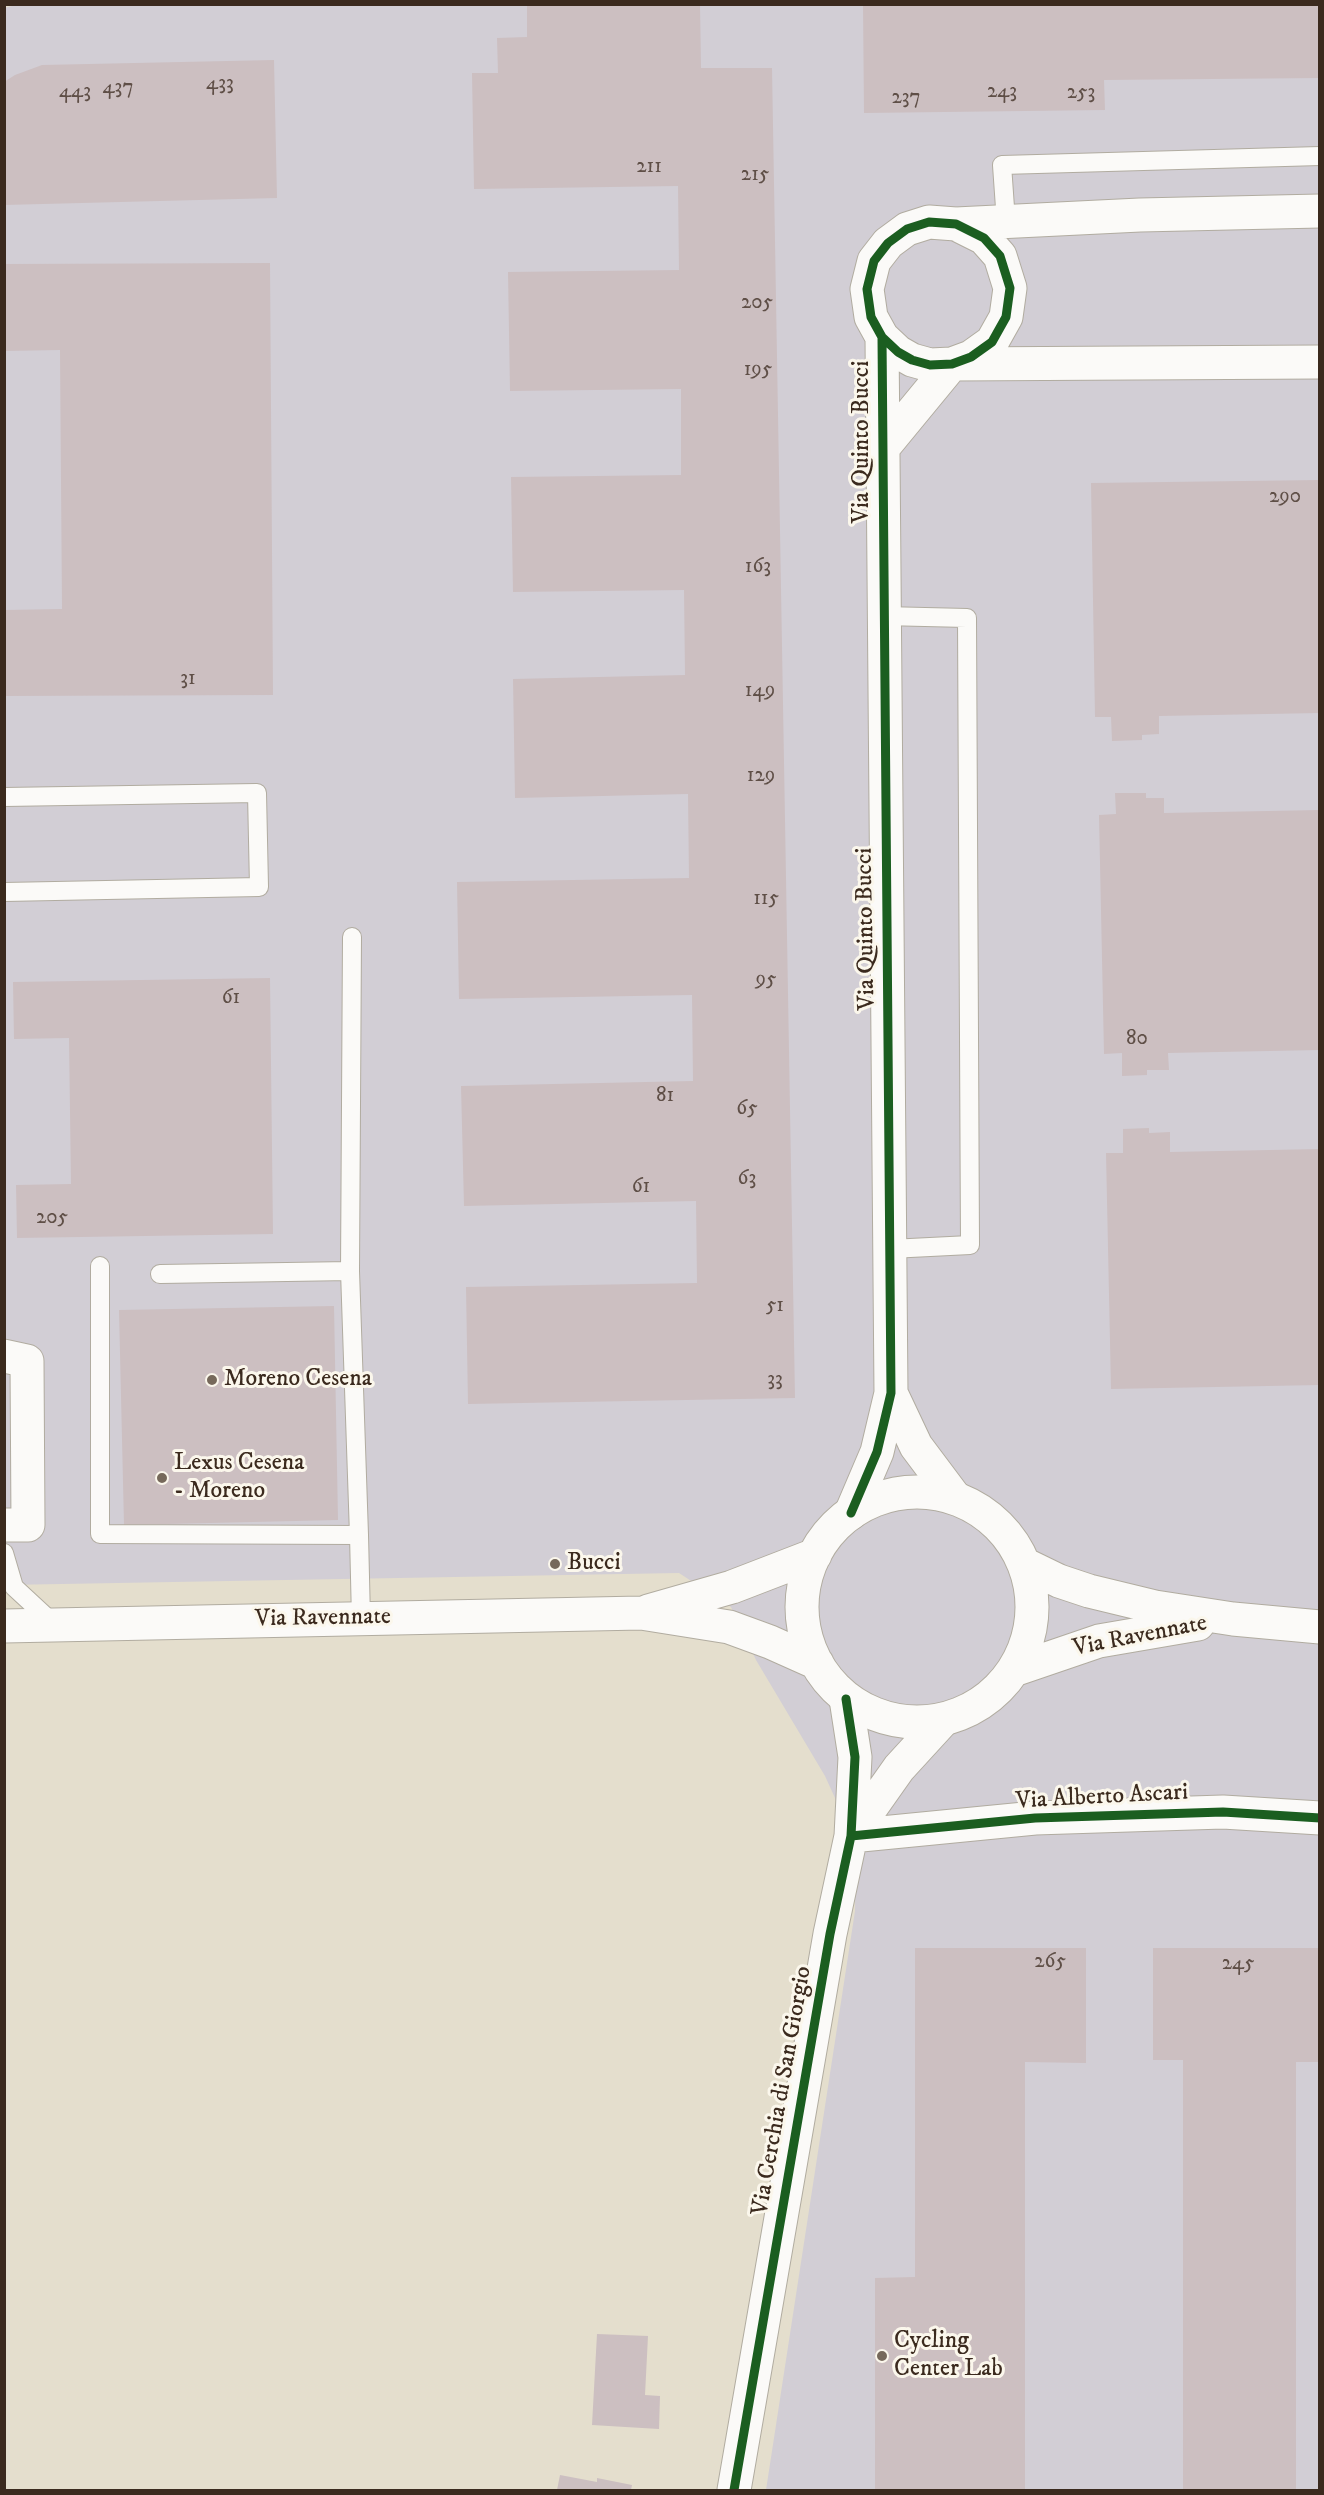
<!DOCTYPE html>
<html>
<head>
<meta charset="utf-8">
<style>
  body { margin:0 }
  #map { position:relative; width:1324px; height:2495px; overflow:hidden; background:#e4decd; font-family:"IM FELL DW Pica",serif }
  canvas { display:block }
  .frame { position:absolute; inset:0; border:6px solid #3b2a1e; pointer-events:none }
</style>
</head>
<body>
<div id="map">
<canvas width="1324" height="2495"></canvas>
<div class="frame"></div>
</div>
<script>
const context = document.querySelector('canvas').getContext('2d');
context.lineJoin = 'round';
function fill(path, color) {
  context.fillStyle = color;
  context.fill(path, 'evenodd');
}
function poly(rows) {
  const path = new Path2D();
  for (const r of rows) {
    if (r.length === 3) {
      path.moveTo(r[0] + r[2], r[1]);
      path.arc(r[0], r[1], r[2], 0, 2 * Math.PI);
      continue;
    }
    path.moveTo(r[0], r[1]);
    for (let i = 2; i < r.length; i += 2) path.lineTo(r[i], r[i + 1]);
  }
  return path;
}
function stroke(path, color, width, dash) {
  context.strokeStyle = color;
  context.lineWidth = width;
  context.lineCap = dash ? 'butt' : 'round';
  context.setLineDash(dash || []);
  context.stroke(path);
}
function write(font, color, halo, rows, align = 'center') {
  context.font = font + ' "IM FELL DW Pica",serif';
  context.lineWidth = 6;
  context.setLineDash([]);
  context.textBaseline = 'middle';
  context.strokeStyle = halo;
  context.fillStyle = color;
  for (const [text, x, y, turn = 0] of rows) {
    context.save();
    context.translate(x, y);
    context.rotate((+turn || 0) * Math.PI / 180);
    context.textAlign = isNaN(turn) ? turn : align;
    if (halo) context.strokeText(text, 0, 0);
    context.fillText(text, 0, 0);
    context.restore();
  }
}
const industrial = poly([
  [20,4,1319,5,1319,2490,766,2490,855,1911,856,1844,825,1776,756,1660,731,1607,679,1573,5,1585,4,8]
]);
const building = poly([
  [527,4,700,4,701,68,772,68,795,1398,468,1404,466,1287,697,1283,696,1201,464,1206,461,1086,693,1081,692,995,459,999,457,882,689,878,688,794,515,798,513,679,685,675,684,590,513,592,511,477,681,475,681,389,510,391,508,272,679,270,678,186,474,189,472,73,498,73,497,38,527,37],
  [863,4,1320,4,1320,78,1104,80,1105,110,864,113],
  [274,60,277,198,4,205,4,82,15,75,42,65],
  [270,263,273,695,5,696,5,610,62,609,60,350,4,351,4,264],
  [1320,480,1320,713,1159,716,1159,734,1142,735,1142,740,1112,741,1111,717,1095,717,1091,483],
  [1115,793,1146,793,1146,798,1164,798,1164,813,1320,810,1320,1050,1168,1053,1169,1070,1147,1070,1147,1075,1122,1076,1122,1053,1104,1054,1099,815,1116,814],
  [270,978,273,1234,17,1238,16,1185,71,1184,69,1038,14,1039,13,982],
  [1149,1128,1149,1133,1170,1132,1170,1152,1320,1149,1320,1385,1111,1389,1106,1153,1123,1153,1123,1129],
  [334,1306,338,1520,124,1525,119,1310],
  [915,1948,1086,1948,1086,2063,1025,2062,1025,2490,875,2490,875,2278,915,2277],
  [1153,1948,1320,1948,1320,2062,1296,2062,1296,2490,1183,2490,1183,2060,1153,2060],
  [597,2334,648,2336,645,2395,660,2396,659,2429,592,2425],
  [560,2475,597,2482,597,2478,632,2485,631,2490,557,2490]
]);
const service = poly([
  [1006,222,1002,165,1320,156],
  [883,616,967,618,970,1245,890,1249],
  [4,797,257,793,259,887,4,892],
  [352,937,350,1271,359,1535],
  [100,1266,100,1534,359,1535,361,1619],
  [160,1274,350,1271],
  [4,1553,14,1587,55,1625]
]);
const minor = poly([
  [956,224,1140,215,1320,211],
  [882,449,952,364,1320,362],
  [4,1356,27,1361,28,1525,4,1525],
  [891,1393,916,1446,955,1498],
  [851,1513,877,1452,891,1393,882,337,871,317,867,289,874,261,888,243,907,229,929,222,956,224,984,238,1000,256,1010,288,1006,317,992,342,971,357,952,364,930,365,912,360,898,352,882,337],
  [851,1836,1035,1818,1223,1812,1320,1818],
  [851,1836,899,1768,943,1720],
  [734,2490,830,1934,851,1836,855,1757,846,1699]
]);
const secondary = poly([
  [917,1607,115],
  [1024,1564,1059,1581,1089,1591,1155,1607,1233,1619,1320,1627],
  [648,1611,732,1587,815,1555],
  [4,1626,641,1613,729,1627,770,1642,817,1663],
  [1014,1670,1099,1641,1198,1624]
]);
const cycleway = poly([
  [851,1513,877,1452,891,1393,882,337,871,317,867,289,874,261,888,243,907,229,929,222,956,224,984,238,1000,256,1010,288,1006,317,992,342,971,357,952,364,930,365,912,360,898,352,882,337],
  [851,1836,1035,1818,1223,1812,1320,1818],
  [734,2490,830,1934,851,1836,855,1757,846,1699]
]);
const markers = [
  [212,1380,6,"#76695b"],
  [162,1478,6,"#76695b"],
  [555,1564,6,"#76695b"],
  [882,2356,6,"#76695b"]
];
const numberNames = [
  ["433",220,85],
  ["437",118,89],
  ["443",75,93],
  ["243",1002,93],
  ["253",1081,94],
  ["237",906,99],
  ["211",649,168],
  ["215",755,176],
  ["205",757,304],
  ["195",758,371],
  ["290",1285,498],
  ["163",758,568],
  ["31",188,680],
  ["149",760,692],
  ["129",761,777],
  ["115",766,900],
  ["95",766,981],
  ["61",231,999],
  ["80",1137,1040],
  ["81",665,1097],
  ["65",747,1110],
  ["63",747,1180],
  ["61",641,1188],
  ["205",52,1219],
  ["51",775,1307],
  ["33",775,1381],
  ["265",1050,1963],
  ["245",1238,1965]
];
const streetNames = [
  ["Via Quinto Bucci",863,442,-90],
  ["Via Quinto Bucci",867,929,-91],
  ["Via Ravennate",323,1619,-1],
  ["Via Ravennate",1140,1637,-11],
  ["Via Alberto Ascari",1102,1798,-3],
  ["Via Cerchia di San Giorgio",783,2091,-80]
];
const poiNames = [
  ["Moreno Cesena",224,1380],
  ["Lexus Cesena",174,1464],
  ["- Moreno",174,1492],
  ["Bucci",567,1564],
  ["Cycling",894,2342],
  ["Center Lab",894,2370]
];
fill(industrial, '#d2ced5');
fill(building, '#ccbfc1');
stroke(service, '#b1aca0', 20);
stroke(minor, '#b1aca0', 35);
stroke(secondary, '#b1aca0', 35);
stroke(service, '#fbfaf8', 18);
stroke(minor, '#fbfaf8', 33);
stroke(secondary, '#fbfaf8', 33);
stroke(cycleway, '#1b5e20', 9);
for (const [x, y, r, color] of markers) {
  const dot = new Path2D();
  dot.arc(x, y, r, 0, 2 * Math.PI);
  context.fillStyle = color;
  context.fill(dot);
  stroke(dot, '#fbf7ec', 2);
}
write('21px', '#5f4f47', null, numberNames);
write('24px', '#3b2a1e', '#fbf7ec', streetNames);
write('24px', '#3b2a1e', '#fbf7ec', poiNames, 'left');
</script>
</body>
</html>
